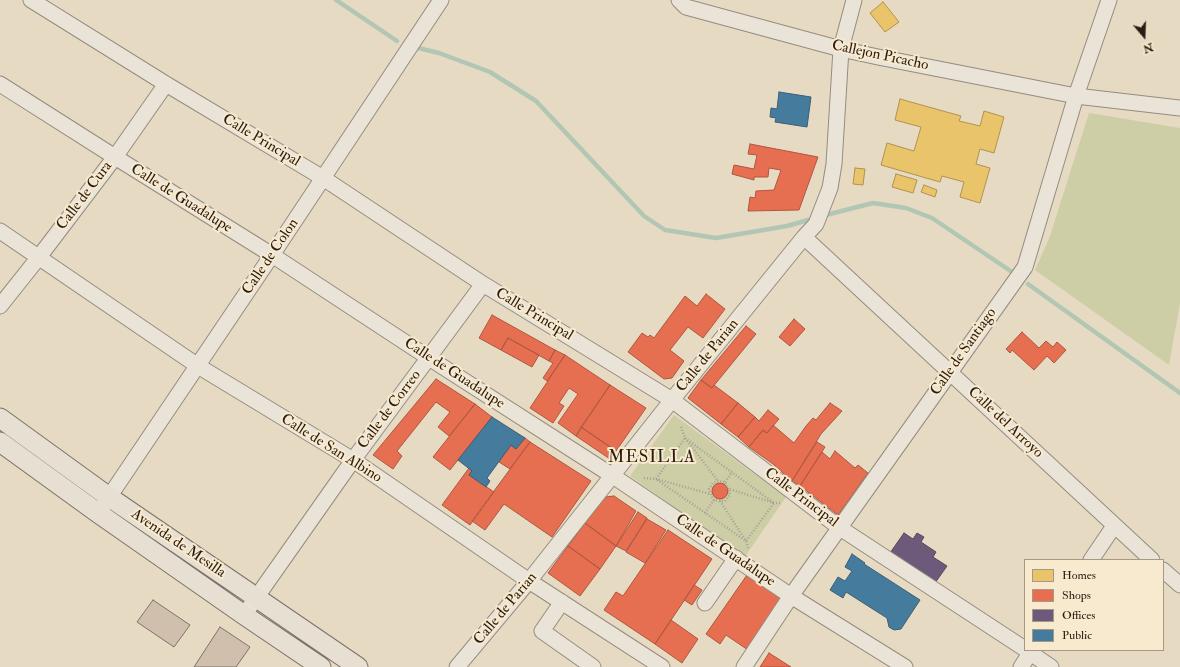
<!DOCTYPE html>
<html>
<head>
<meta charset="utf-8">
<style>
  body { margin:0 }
  #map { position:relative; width:1180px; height:667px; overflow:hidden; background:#e6dac3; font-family:"IM FELL Double Pica",serif }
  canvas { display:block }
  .legend { position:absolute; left:1024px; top:559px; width:140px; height:92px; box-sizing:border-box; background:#f8eace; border:1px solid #a69883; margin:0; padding:5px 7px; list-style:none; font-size:12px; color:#2b1c13 }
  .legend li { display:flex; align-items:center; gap:8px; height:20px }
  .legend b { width:20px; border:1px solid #a69883 }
  .north { position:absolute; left:1124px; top:16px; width:40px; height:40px; -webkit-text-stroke:3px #f8eace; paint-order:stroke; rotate:161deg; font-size:11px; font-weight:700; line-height:16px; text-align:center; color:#2b1c13 }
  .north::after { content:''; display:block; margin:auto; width:14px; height:18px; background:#2b1c13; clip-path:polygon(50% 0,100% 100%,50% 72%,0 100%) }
</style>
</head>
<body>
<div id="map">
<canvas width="1180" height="667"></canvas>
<ul class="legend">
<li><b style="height:11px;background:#e9c46a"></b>Homes</li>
<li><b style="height:11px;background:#e76f51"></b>Shops</li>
<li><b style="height:11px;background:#6d597a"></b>Offices</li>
<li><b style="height:11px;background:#457b9d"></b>Public</li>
</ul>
<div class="north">N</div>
</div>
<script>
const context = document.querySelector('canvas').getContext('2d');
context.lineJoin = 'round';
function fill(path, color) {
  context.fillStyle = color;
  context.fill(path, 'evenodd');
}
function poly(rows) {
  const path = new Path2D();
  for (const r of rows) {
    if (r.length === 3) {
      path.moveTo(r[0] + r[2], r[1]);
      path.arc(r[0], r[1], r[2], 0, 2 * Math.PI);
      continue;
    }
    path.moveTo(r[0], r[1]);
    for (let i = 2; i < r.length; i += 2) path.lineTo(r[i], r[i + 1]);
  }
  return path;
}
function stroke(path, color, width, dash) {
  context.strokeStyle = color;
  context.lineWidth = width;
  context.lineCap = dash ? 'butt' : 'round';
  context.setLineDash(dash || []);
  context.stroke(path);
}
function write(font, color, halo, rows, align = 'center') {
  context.font = font + ' "IM FELL Double Pica",serif';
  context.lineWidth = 4;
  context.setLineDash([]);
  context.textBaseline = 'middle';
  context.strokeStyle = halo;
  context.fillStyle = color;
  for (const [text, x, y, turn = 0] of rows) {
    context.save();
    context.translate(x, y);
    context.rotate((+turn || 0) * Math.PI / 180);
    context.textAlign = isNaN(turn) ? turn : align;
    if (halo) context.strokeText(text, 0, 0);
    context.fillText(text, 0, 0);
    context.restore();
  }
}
const green = poly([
  [1089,113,1180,128,1180,303,1169,365,1035,270,1050,236],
  [674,415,786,497,744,558,630,476]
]);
const homes = poly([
  [883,2,899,22,885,32,870,13,883,2],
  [900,99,961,116,959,121,980,126,984,111,1004,117,994,153,980,149,976,164,990,168,980,203,960,197,964,182,942,176,940,182,881,165,887,143,914,151,921,127,895,120,900,99],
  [855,168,865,169,863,185,853,184,855,168],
  [896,174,917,180,913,193,892,187,896,174],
  [924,185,937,190,935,197,921,192,924,185]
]);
const shops = poly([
  [750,144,818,157,799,210,748,211,750,197,755,198,756,191,774,190,781,170,769,168,768,177,754,177,754,180,732,174,734,165,754,169,757,155,748,154,750,144],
  [706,294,725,309,703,338,688,327,670,350,684,361,672,378,664,379,628,352,642,333,648,337,650,335,654,338,685,296,697,306,706,294],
  [492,315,555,350,549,361,508,338,501,350,479,338,492,315],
  [794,319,805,329,790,346,779,337,794,319],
  [746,326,756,334,712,388,701,380,746,326],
  [1022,332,1039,348,1046,341,1053,347,1057,342,1066,350,1054,363,1047,356,1034,370,1012,350,1010,353,1006,349,1022,332],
  [508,338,539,355,532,367,501,350,508,338],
  [555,350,565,355,547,381,543,378,553,363,549,361,555,350],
  [565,355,610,385,576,436,558,423,578,394,569,388,559,403,564,406,553,423,530,408,565,355],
  [436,379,475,404,449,436,438,427,450,412,436,402,397,451,402,456,393,469,373,455,436,379],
  [701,380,712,388,714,385,738,403,721,424,688,398,701,380],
  [610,385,646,408,616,451,581,427,610,385],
  [738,403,755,417,738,437,721,424,738,403],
  [830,403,842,411,821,434,792,481,773,464,749,447,763,430,767,433,773,425,794,443,806,426,813,418,816,420,830,403],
  [475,404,492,417,450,470,433,457,475,404],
  [768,410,779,419,767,433,763,430,749,447,738,437,755,417,759,421,768,410],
  [581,427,616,451,610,459,576,436,581,427],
  [525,438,530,442,510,469,499,462,511,445,516,449,525,438],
  [530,442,591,481,552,537,504,504,485,530,472,521,530,442],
  [817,442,825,447,800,486,792,481,817,442],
  [835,451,855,468,858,465,868,473,838,515,800,486,822,452,830,459,835,451],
  [469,468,472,471,469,475,494,492,470,525,442,505,469,468],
  [720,491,8],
  [614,496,636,511,616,546,585,523,605,497,614,496],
  [638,512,647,518,626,551,616,546,638,512],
  [647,519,666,530,645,563,626,552,647,519],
  [585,523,616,546,600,569,568,546,585,523],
  [668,530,712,559,655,644,604,610,616,592,623,596,668,530],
  [568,546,600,569,580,596,548,573,568,546],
  [747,575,782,599,748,650,726,635,720,644,706,634,747,575],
  [694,585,702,590,692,605,684,600,694,585],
  [671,620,698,639,682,663,655,644,671,620],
  [769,653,791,667,760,667,769,653]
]);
const offices = poly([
  [904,533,913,539,917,533,924,537,921,542,936,552,933,557,947,566,935,583,890,553,904,533]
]);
const public = poly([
  [779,92,811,97,807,127,775,122,776,118,770,117,771,108,777,109,779,92],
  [492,417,525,438,516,449,511,445,487,478,490,481,486,487,469,475,472,471,458,460,492,417],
  [852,554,865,563,864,564,920,600,901,629,894,630,889,627,887,618,846,592,843,598,830,590,838,577,845,581,852,571,845,567,852,554]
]);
const stream = poly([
  [336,0,397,41],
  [414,47,439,53,490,72,536,101,644,216,665,230,716,238,787,226,815,218],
  [822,216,873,203,906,208,932,218,1012,272],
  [1028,284,1180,393]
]);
const building = poly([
  [153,600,190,625,174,647,137,622,153,600],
  [220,627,250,647,236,667,194,667,220,627]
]);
const path = poly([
  [681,427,685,438,718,481],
  [685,438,774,503,746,541,656,479,685,438],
  [644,478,656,479,710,494],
  [725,482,732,472],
  [729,489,725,482,718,481,713,483,709,489,712,497,714,500,720,501,725,501,730,495,729,489,774,503,781,503],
  [720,501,746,541,748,548],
  [705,513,714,500]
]);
const minor = poly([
  [31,0,166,84,323,178,483,284,672,400,840,528,1025,649],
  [679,0,686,7,841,49,878,57,1076,96,1180,108],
  [0,84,115,157,272,255,429,358,613,476,791,596,905,667],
  [0,231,198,366,353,460,529,581,662,667],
  [804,237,1152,560],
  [0,306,39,257,115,157,166,84],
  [103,506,272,255,441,0],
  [1091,560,1114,526],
  [1163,570,1180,585],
  [562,602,542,631,593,667],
  [705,603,736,558],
  [244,615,353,460,483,284],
  [1026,650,1051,667],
  [457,667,529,581,672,400,804,237,816,224,830,188,834,164,841,49,854,0],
  [744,667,791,596,1025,267,1076,96,1109,0],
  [1021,667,1032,650]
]);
const major = poly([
  [0,418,109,497,358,667],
  [0,442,98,513,244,615,321,667]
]);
const streetNames = [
  ["Callejon Picacho",880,56,12],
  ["Calle Principal",261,141,31],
  ["Calle de Cura",85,196,-53],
  ["Calle de Guadalupe",181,199,32],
  ["Calle de Colon",271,257,-56],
  ["Calle Principal",534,315,31],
  ["Calle de Santiago",964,352,-55],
  ["Calle de Parian",708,356,-51],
  ["Calle de Guadalupe",454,374,33],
  ["Calle de Correo",390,410,-53],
  ["Calle del Arroyo",1005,423,43],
  ["Calle de San Albino",331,449,32],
  ["Calle Principal",801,498,37],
  ["Avenida de Mesilla",178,544,34],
  ["Calle de Guadalupe",725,551,34],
  ["Calle de Parian",506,609,-50]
];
const quarterNames = [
  ["MESILLA",652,458]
];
fill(green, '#cdcda6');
fill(homes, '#e9c46a');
stroke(homes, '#b09250', 1);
fill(shops, '#e76f51');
stroke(shops, '#af563e', 1);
fill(offices, '#6d597a');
stroke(offices, '#59475b', 1);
fill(public, '#457b9d');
stroke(public, '#3d5e74', 1);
stroke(stream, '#b2c6b4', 4.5);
fill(building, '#d1bfae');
stroke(building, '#7b7367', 1);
stroke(minor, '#958c7e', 17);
stroke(major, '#7b7367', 21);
stroke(path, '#a6a096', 2.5, [1, 2]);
stroke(minor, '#e9e3d8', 15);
stroke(major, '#e6dfd2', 19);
write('15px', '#2b1c13', '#f8eace', streetNames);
context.letterSpacing = '1px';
write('17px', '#2b1c13', '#f8eace', quarterNames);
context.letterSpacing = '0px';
</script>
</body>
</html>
